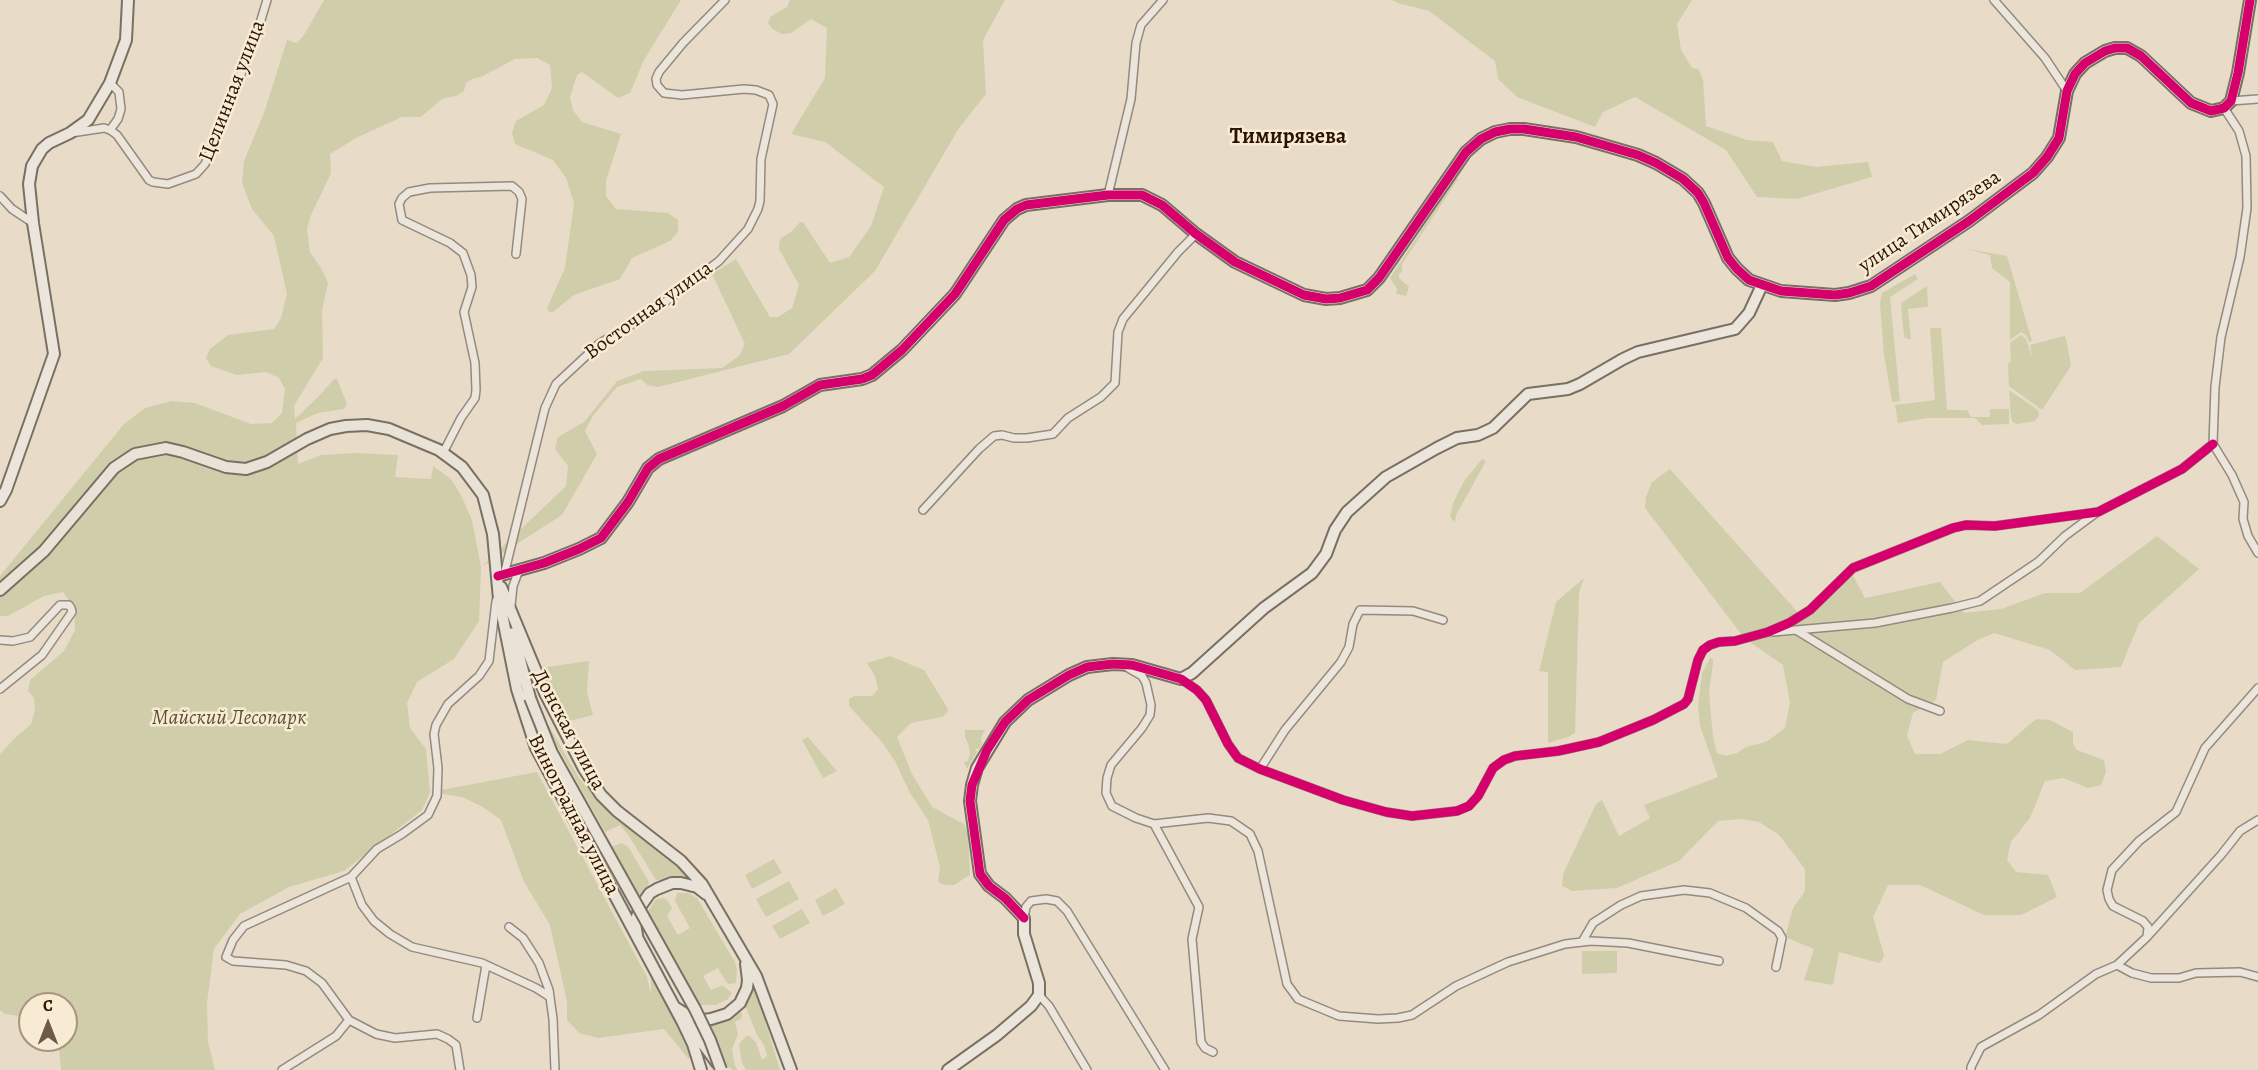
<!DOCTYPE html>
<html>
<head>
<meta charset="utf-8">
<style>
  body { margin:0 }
  #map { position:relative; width:2258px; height:1070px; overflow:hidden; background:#e8dcc9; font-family:Alegreya,serif }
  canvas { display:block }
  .north { position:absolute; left:18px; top:992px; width:60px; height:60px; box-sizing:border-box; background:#f8ebd3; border:2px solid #a6947f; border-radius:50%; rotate:0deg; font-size:16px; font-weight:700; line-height:24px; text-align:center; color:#2c1202 }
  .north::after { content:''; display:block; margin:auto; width:21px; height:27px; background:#6e5948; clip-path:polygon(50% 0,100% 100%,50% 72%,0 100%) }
</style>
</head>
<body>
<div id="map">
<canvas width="2258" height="1070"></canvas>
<div class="north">С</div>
</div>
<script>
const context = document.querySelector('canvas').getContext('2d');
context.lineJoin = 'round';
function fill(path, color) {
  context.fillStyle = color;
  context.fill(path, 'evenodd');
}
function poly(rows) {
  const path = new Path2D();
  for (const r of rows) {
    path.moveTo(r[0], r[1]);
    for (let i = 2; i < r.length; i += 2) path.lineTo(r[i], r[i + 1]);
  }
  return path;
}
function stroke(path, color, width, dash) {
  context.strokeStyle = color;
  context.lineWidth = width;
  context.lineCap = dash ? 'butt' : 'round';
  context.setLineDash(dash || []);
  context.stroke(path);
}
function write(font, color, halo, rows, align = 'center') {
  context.font = font + ' Alegreya,serif';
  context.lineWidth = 5;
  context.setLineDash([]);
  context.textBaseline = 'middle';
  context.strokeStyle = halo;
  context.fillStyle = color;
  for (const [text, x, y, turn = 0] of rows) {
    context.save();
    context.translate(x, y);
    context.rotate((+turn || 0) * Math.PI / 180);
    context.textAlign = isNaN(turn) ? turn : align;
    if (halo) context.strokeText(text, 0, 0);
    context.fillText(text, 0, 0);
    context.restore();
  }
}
const green = poly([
  [324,0,681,0,644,60,630,93,618,98,582,72,577,75,570,97,573,110,582,122,621,134,606,181,606,196,616,209,668,213,678,220,678,232,670,241,632,258,620,279,574,295,553,312,549,312,547,308,565,268,574,203,566,178,553,160,515,144,512,133,516,121,544,105,552,88,550,65,537,58,515,59,481,77,472,79,466,83,464,91,456,96,442,99,421,117,402,117,356,138,330,154,331,173,311,215,307,229,310,252,321,268,328,283,322,310,323,358,294,406,295,419,319,396,334,379,337,379,347,404,344,409,318,413,296,423,298,464,321,455,356,453,398,455,395,477,431,479,433,466,451,479,462,497,472,520,481,567,566,486,568,466,555,449,558,437,584,422,617,381,644,371,722,368,739,356,745,344,712,274,736,259,770,317,778,317,792,308,799,285,779,249,780,239,791,232,800,222,803,222,830,263,849,257,871,226,884,187,825,142,791,134,825,78,827,28,811,19,791,33,782,34,772,29,768,23,771,16,787,7,790,0,1005,0,983,40,986,94,959,128,875,271,789,354,658,387,647,385,641,379,617,387,593,416,585,431,597,454,562,515,481,567,479,621,454,659,417,682,407,703,410,728,426,749,430,792,537,772,647,977,651,995,651,974,668,1003,686,1040,691,1058,688,1058,664,1029,598,1038,579,1033,567,1020,567,1002,550,925,524,882,501,820,483,807,462,797,430,792,422,810,344,871,289,887,240,914,214,949,207,1003,208,1042,215,1070,61,1070,58,1040,66,1040,66,1004,30,1004,30,1014,19,1016,5,1014,0,1010,0,754,16,737,31,724,35,710,34,698,28,691,30,680,64,651,75,630,74,609,63,592,44,596,8,616,0,616,0,576,124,424,145,408,172,401,195,403,251,424,272,423,282,413,285,389,279,378,266,372,237,375,211,366,206,358,210,349,228,335,274,329,281,318,287,294,274,236,252,209,242,183,244,161,264,113,287,40,297,43,304,35],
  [1392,0,1692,0,1677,24,1681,50,1692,68,1699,70,1703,80,1706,126,1747,140,1773,142,1782,161,1816,167,1868,162,1872,177,1797,199,1757,197,1726,150,1635,97,1603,112,1595,127,1517,97,1498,79,1495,61,1429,11,1398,3],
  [1456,178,1458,179,1402,264,1402,272,1399,274,1399,278,1409,287,1406,296,1396,294,1397,289,1390,278],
  [1967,249,2007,256,2032,341,2029,342,2026,335,2021,332,2010,340,2010,282,1992,268,1990,255],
  [1915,274,1918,279,1890,297,1900,401,1892,402,1884,354,1880,304,1882,293],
  [1927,286,1928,307,1908,309,1911,339,1908,339,1904,337,1901,303],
  [1930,328,1941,328,1947,410,1967,410,1971,417,1990,417,1990,409,2009,409,2009,424,1982,425,1975,418,1927,418,1898,423,1895,405,1935,400],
  [2021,335,2026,339,2032,358,2030,345,2064,336,2066,338,2071,366,2042,410,2009,386,2008,363,2011,362,2010,343],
  [2009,390,2038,410,2039,415,2035,421,2017,424,2013,422,2011,418],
  [1482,459,1486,461,1456,515,1455,523,1450,517,1453,503,1464,481],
  [1670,469,1801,616,1849,568,1865,598,1940,582,1964,613,2001,609,2045,593,2080,593,2157,536,2199,569,2139,623,2121,667,2075,670,2050,650,1994,633,1976,641,1943,662,1936,700,1913,713,1907,736,1915,754,1940,754,1968,740,2007,744,2036,719,2050,720,2073,732,2073,744,2077,750,2104,760,2106,772,2101,785,2088,788,2063,778,2045,781,2030,818,2011,842,2007,860,2016,872,2048,875,2057,897,2021,915,1984,915,1920,885,1888,885,1873,917,1884,955,1882,960,1879,963,1839,952,1833,985,1804,980,1814,949,1785,937,1793,908,1805,891,1805,869,1779,835,1759,822,1741,819,1718,821,1679,861,1617,888,1572,891,1562,886,1563,874,1596,804,1602,800,1619,836,1650,818,1644,805,1718,777,1700,726,1698,706,1702,673,1710,658,1713,659,1713,663,1709,693,1713,738,1717,753,1726,756,1737,753,1746,747,1766,742,1785,728,1790,702,1783,665,1745,639,1645,508,1646,497,1652,482],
  [1584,578,1579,593,1575,733,1568,737,1548,743,1548,672,1539,671,1556,602],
  [890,656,924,670,948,709,947,713,942,717,911,723,897,737,912,774,932,807,964,824,968,833,970,875,954,885,944,885,938,882,940,867,928,820,910,793,895,761,881,741,849,706,849,699,854,696,872,696,878,689,875,676,867,663],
  [589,661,587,692,593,715,570,721,554,696,543,670,547,667],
  [546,726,549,726,579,778,600,803,670,858,690,881,656,880,629,836,620,825,605,832],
  [965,730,985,730,981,738,982,744,979,749,975,748,977,752,967,769,964,762,968,761,970,754,969,746,965,737],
  [808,737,831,764,837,771,823,778,802,740],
  [622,843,629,848,649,882,646,890,635,898,608,848],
  [774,859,782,873,752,889,745,875],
  [789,881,799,899,766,917,756,899],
  [836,888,845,904,823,916,815,900],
  [677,893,688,893,697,898,735,962,737,970,736,983,729,984,726,982,718,968,703,976,711,990,722,985,732,993,728,999,716,1005,697,1005,646,914,656,899,665,898,668,901,672,908,667,916,678,935,690,928,675,901],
  [802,909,810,923,780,939,772,926],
  [1582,951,1617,951,1617,973,1582,974],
  [750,980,760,1004,780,1070,746,1070,742,1063,739,1044,746,1036,749,1036,756,1042,762,1060,767,1056,764,1045,757,1035,743,1000],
  [737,1010,742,1013,742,1016,741,1019,735,1022,738,1034,732,1049,735,1066,738,1070,733,1070,722,1063,703,1020]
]);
const street = poly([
  [1994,0,2045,58,2067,91],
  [110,83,119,92,121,109,118,119,110,130,117,135,149,180,153,182,168,184,196,174,205,164,219,131,257,33,267,0],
  [2231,101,2258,99],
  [2224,108,2239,131,2246,156,2247,208,2240,257,2221,337,2215,387,2213,444,2232,475,2244,502,2243,519,2248,536,2258,553],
  [71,133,104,128,110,130],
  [1108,195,1131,99,1136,43,1141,25,1163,0],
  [0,196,12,209,33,223],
  [443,453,461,418,475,398,476,390,475,363,464,312,472,287,471,275,463,253,450,243,402,220,399,204,402,198,409,192,430,188,512,186,519,192,522,199,516,254],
  [923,510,979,449,994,436,1002,435,1014,438,1027,438,1053,434,1068,418,1101,397,1115,383,1118,332,1123,319,1178,252,1196,234],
  [504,575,545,408,556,384,600,343,648,315,719,261,748,229,758,209,760,201,761,159,773,104,769,95,756,90,744,89,682,95,664,93,657,85,656,79,659,72,683,43,725,0],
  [496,601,489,661,479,676,448,704,436,725,434,734,438,768,437,796,428,815,402,834,377,849,351,877,362,905,374,921,390,934,412,947,482,963,536,988,550,997],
  [511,606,513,586,519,570],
  [1796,630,1908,699,1940,711],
  [1773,632,1875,623,1952,608,1980,601,2038,562,2065,536,2096,513],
  [0,640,13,641,30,637,60,605,69,605,71,608,72,612,42,655,0,689],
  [1128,668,1142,676,1146,683,1151,705,1150,715,1142,728,1111,765,1107,778,1106,793,1112,806,1136,818,1154,824,1208,818,1231,821,1250,834,1258,851,1287,984,1298,999,1339,1016,1378,1019,1398,1018,1412,1015,1456,986,1508,962,1565,944,1591,941,1628,943,1719,961],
  [1181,679,1197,690,1206,700,1228,744,1238,758,1260,769,1343,800,1386,812,1412,816,1457,811,1469,806,1478,796,1493,768,1504,760,1515,756,1558,751,1599,742,1653,720,1684,704,1688,699,1698,660,1703,650,1710,645,1719,642,1735,641,1768,632,1789,623,1810,610,1853,568,1953,528,1966,525,1995,526,2098,512,2182,469,2213,444],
  [1260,769,1285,730,1341,662,1349,647,1353,624,1360,610,1413,611,1443,620],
  [1154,824,1199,907,1192,939,1201,1042,1205,1048,1213,1052],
  [351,877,244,926,233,940,226,957,233,961,286,965,306,971,322,983,349,1020,376,1034,395,1038,437,1034,448,1039,456,1045,460,1070],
  [1024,918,1026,907,1031,901,1046,899,1057,901,1067,911,1165,1070],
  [509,927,523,938,539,963,549,990,553,1019,555,1070],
  [2147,937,2221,855,2240,831,2258,820],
  [1582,942,1593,923,1621,905,1641,896,1684,890,1710,893,1746,908,1778,931,1782,938,1776,967],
  [2117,965,2132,973,2151,978,2179,978,2196,973,2240,972,2258,977],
  [1039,995,1049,1006,1087,1070],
  [477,1018,486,965],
  [282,1070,336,1036,349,1020],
  [1971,1070,1971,1067,1981,1047,2039,1015,2096,974,2117,965,2147,937,2148,927,2143,921,2113,906,2109,899,2107,890,2112,870,2139,841,2176,812,2205,748,2258,688]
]);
const secondary = poly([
  [0,501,6,490,54,354,33,223,29,184,32,166,42,149,49,143,70,133,88,120,110,83,126,40,128,0],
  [498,576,544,563,579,549,601,538,628,502,648,468,659,459,783,406,820,385,862,379,872,375,902,350,955,294,1004,220,1017,209,1026,205,1108,195,1142,195,1162,205,1196,234,1235,262,1304,295,1326,299,1340,298,1367,290,1379,278,1466,152,1481,139,1495,132,1510,129,1524,129,1576,137,1638,155,1656,163,1683,179,1698,193,1704,203,1728,258,1737,269,1749,280,1781,291,1835,295,1849,293,1871,286,1969,221,2033,173,2047,157,2059,138,2067,91,2075,74,2085,63,2105,51,2115,48,2127,48,2141,56,2191,103,2211,111,2224,108,2231,101,2238,73,2250,0],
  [948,1070,997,1035,1031,1006,1039,995,1039,983,1024,934,1024,918,1005,898,989,886,980,874,970,801,972,785,977,768,1005,722,1028,700,1069,675,1087,667,1113,664,1132,665,1181,679,1192,673,1264,608,1312,573,1326,554,1335,530,1347,512,1386,477,1437,448,1457,438,1478,435,1493,428,1528,394,1568,389,1580,384,1623,359,1638,352,1735,329,1749,313,1762,285]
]);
const primary = poly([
  [501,587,545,693,584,769,601,795,617,811,681,861,702,884,756,976,791,1070],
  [0,590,44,551,114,468,135,454,166,448,183,452,226,467,246,469,267,462,307,439,330,429,346,426,367,425,389,429,439,450,462,467,483,495,493,534,499,599,517,689,536,748,683,1023,693,1044,701,1070],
  [513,633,530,698],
  [637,935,635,923,640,907,650,893,657,889,672,883,681,883,697,887,706,894],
  [676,1008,687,1015,703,1020,711,1019,727,1014,740,1003,747,988,748,980,746,964],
  [687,1022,717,1063]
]);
const primaryBridge = poly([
  [530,698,552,753,695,1009,710,1040,721,1070]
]);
const cycleway = poly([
  [498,576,544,563,579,549,601,538,628,502,648,468,659,459,783,406,820,385,862,379,872,375,902,350,955,294,1004,220,1017,209,1026,205,1108,195,1142,195,1162,205,1196,234,1235,262,1304,295,1326,299,1340,298,1367,290,1379,278,1466,152,1481,139,1495,132,1510,129,1524,129,1576,137,1638,155,1656,163,1683,179,1698,193,1704,203,1728,258,1737,269,1749,280,1781,291,1835,295,1849,293,1871,286,1969,221,2033,173,2047,157,2059,138,2067,91,2075,74,2085,63,2105,51,2115,48,2127,48,2141,56,2191,103,2211,111,2224,108,2231,101,2238,73,2250,0],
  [1024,918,1005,898,989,886,980,874,970,801,972,785,987,750,1005,722,1028,700,1069,675,1087,667,1113,664,1132,665,1181,679,1197,690,1206,700,1228,744,1238,758,1260,769,1343,800,1386,812,1412,816,1457,811,1469,806,1478,796,1493,768,1504,760,1515,756,1558,751,1599,742,1653,720,1684,704,1688,699,1698,660,1703,650,1710,645,1719,642,1735,641,1768,632,1789,623,1810,610,1853,568,1953,528,1966,525,1995,526,2098,512,2182,469,2213,444]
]);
const streetNames = [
  ["Целинная улица",233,91,-69],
  ["улица Тимирязева",1930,222,-34],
  ["Восточная улица",649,311,-36],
  ["Донская улица",568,730,62],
  ["Виноградная улица",573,815,63]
];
const parkNames = [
  ["Майский Лесопарк",229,719]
];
const neighbourhoodNames = [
  ["Тимирязева",1288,138]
];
fill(green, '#d0ceaa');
stroke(street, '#948a7d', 10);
stroke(secondary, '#796f63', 14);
stroke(primary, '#796f63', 14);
stroke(street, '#ebe5dc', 7);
stroke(secondary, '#ebe5dc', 10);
stroke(primary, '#e8e2d7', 10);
stroke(primaryBridge, '#796f63', 14, []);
stroke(primaryBridge, '#e8e2d7', 10);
stroke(cycleway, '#d6006c', 9);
write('21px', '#2c1202', '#f8ebd3', streetNames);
write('italic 21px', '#5e5034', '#f8ebd3', parkNames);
write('bold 22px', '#2c1202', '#f8ebd3', neighbourhoodNames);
</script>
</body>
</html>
